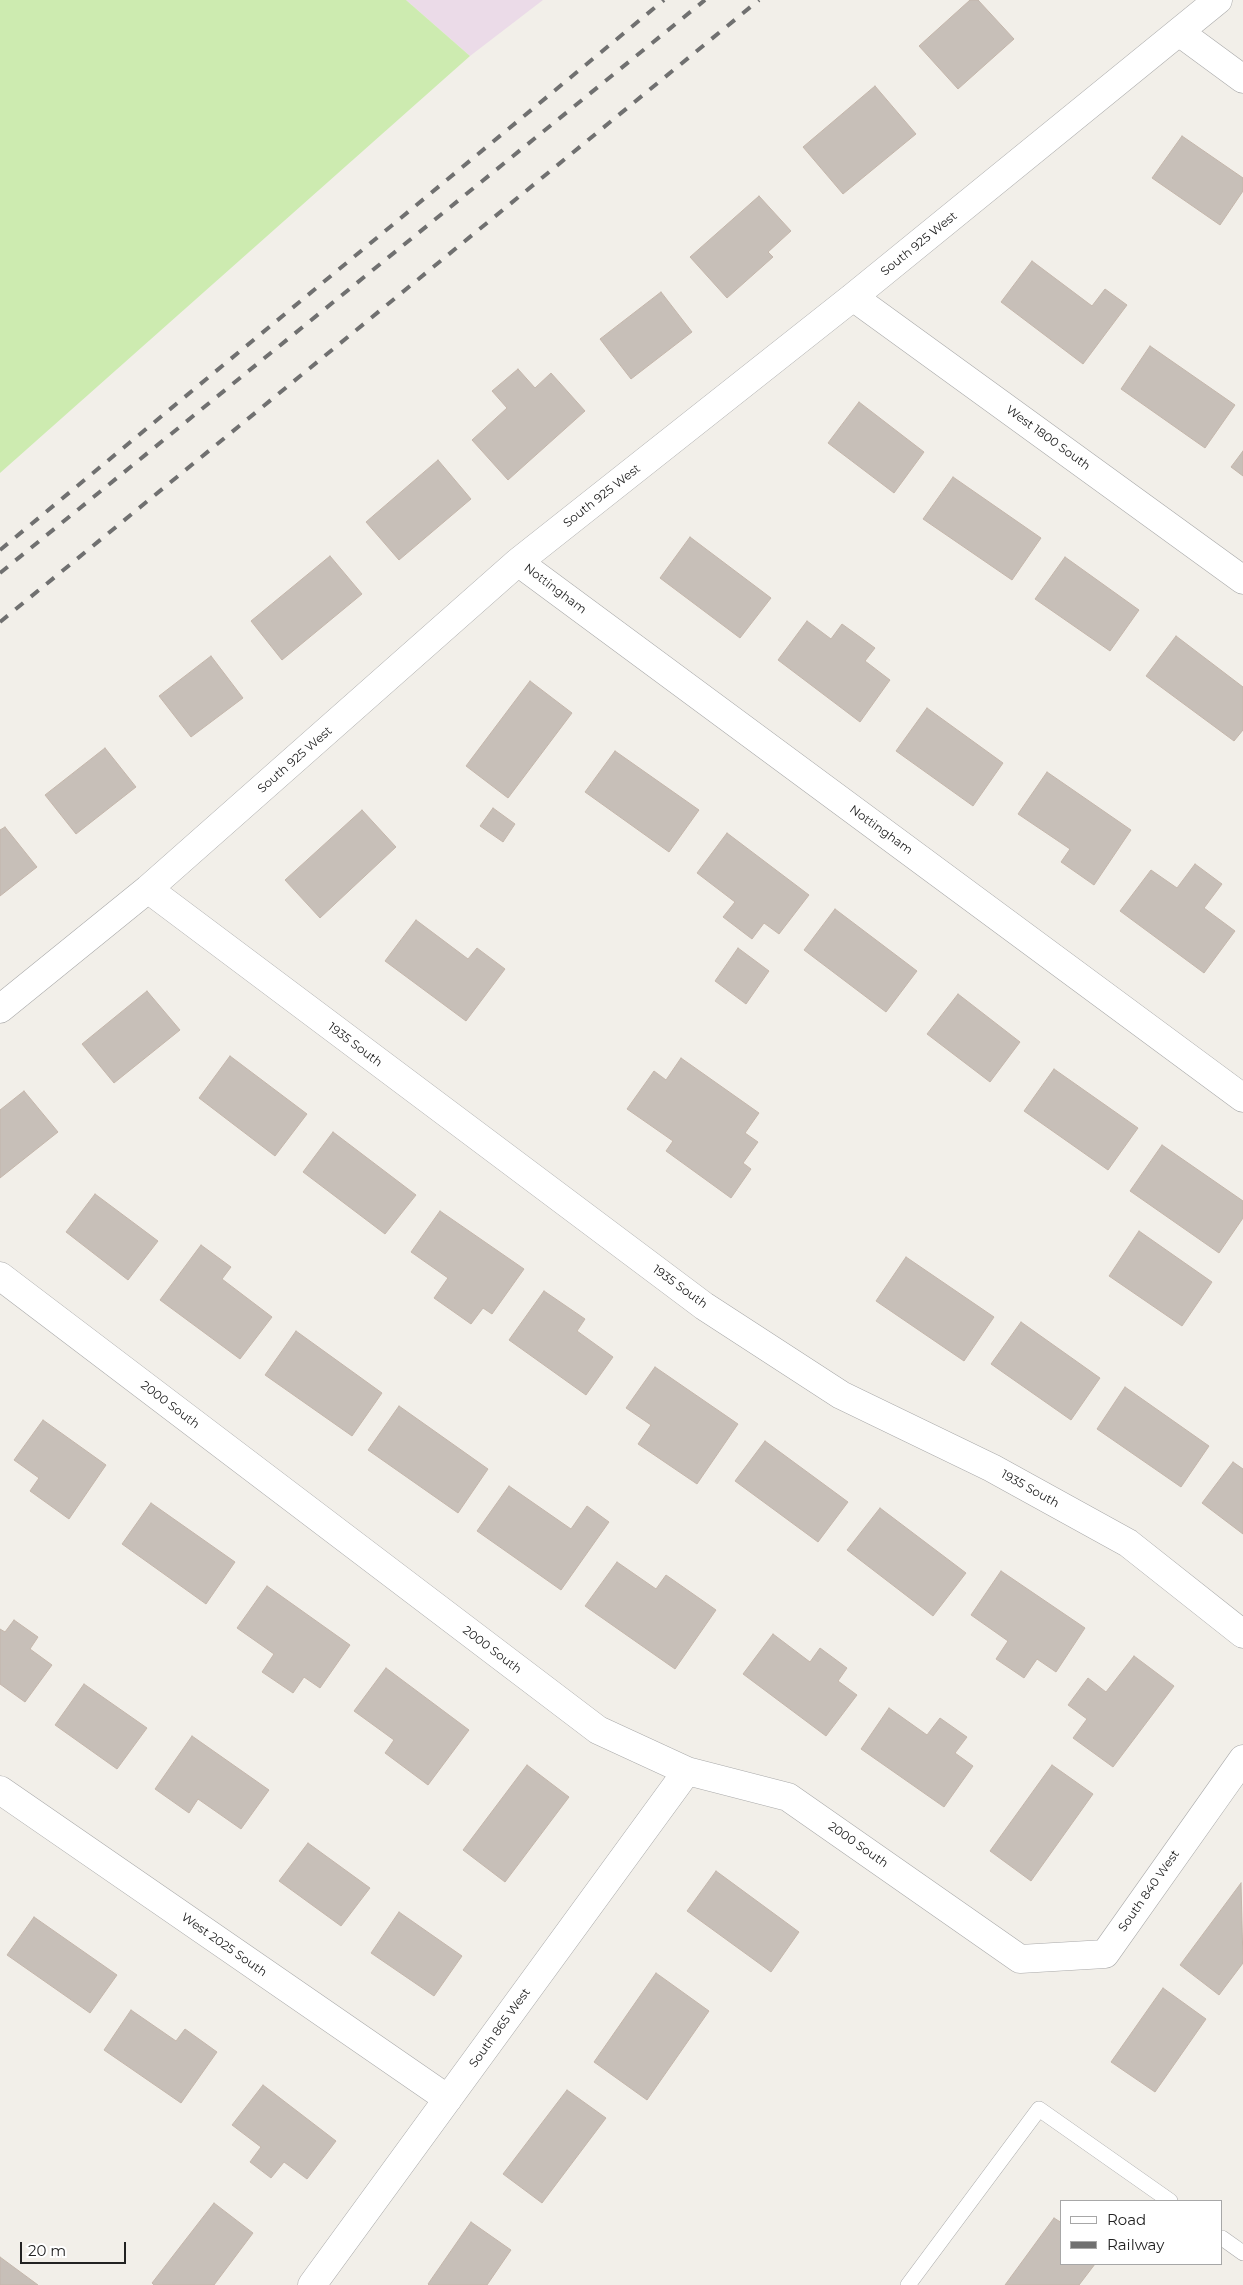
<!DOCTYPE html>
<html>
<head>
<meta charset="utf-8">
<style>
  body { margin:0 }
  #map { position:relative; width:1243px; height:2285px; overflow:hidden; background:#f2efe9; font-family:Montserrat,sans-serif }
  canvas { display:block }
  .legend { position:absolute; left:1060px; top:2200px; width:162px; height:65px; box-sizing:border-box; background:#fff; border:1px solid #a7a7a7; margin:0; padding:6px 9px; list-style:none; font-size:15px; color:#222 }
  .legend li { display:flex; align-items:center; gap:10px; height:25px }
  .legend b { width:25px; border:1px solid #a7a7a7 }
  .scale { position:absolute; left:20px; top:2242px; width:106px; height:22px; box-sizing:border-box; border:2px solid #222; border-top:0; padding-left:6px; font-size:15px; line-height:18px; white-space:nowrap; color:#222; -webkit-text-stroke:4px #fff; paint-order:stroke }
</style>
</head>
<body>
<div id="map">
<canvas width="1243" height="2285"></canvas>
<ul class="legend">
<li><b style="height:6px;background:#fff"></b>Road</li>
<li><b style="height:6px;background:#707070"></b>Railway</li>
</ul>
<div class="scale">20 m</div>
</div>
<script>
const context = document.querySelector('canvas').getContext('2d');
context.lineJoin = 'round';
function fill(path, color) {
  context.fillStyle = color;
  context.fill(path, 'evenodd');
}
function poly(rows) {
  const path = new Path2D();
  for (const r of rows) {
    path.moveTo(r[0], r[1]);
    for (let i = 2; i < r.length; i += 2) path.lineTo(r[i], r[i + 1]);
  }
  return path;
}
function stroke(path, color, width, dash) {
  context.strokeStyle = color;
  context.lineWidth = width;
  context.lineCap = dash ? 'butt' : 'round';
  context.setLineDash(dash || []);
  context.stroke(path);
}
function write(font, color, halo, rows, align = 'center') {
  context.font = font + ' Montserrat,sans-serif';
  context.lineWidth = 4.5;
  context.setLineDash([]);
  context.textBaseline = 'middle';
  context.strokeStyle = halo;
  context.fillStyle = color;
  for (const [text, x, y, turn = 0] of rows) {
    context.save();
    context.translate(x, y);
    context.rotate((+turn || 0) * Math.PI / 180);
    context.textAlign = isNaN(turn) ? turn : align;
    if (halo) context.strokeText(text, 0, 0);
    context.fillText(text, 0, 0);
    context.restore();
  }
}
const industrial = poly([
  [406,0,543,0,470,56]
]);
const grass = poly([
  [0,0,406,0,470,56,0,473]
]);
const building = poly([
  [970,0,978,0,1014,39,958,89,919,46,970,0],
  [875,86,916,134,843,194,803,147,875,86],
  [1182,136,1243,178,1243,191,1220,225,1152,178,1182,136],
  [759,196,791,231,768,252,773,257,727,298,690,257,759,196],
  [1032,261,1092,306,1105,289,1127,305,1083,364,1001,302,1032,261],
  [661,292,692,332,631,379,600,339,661,292],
  [1150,346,1235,405,1205,448,1121,389,1150,346],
  [518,369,535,388,551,373,585,411,508,480,472,440,507,408,492,391,518,369],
  [859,402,924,452,894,493,828,443,859,402],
  [1243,451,1243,476,1231,467,1243,451],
  [438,460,471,499,399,560,366,522,438,460],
  [953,477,1041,538,1012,580,923,519,953,477],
  [690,537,771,598,740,638,660,578,690,537],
  [330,556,362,594,282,660,251,621,330,556],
  [1065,557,1139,610,1110,651,1035,599,1065,557],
  [807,621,831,639,842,624,875,648,865,661,890,680,860,722,778,660,807,621],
  [1176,636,1243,687,1243,730,1234,741,1146,676,1176,636],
  [211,656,243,698,191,737,159,696,211,656],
  [530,681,572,713,508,798,466,766,530,681],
  [927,708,1003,763,973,806,896,751,927,708],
  [105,748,136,787,76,834,45,795,105,748],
  [615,751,699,810,669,852,585,792,615,751],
  [1047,772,1131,830,1094,885,1061,862,1070,849,1018,814,1047,772],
  [493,808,515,824,503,842,480,826,493,808],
  [362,810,396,847,320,918,285,880,362,810],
  [5,827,37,867,0,896,0,830,5,827],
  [727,833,809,895,779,934,764,923,752,939,723,917,735,902,697,873,727,833],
  [1195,864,1222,884,1204,908,1235,931,1204,973,1120,911,1151,870,1177,888,1195,864],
  [835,909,917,971,886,1012,804,950,835,909],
  [416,920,468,959,477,948,505,969,466,1021,385,961,416,920],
  [738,948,769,971,746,1004,715,981,738,948],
  [147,991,180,1030,114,1083,82,1044,147,991],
  [958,994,1020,1042,990,1082,927,1034,958,994],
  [230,1056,307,1114,275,1156,199,1098,230,1056],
  [681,1058,759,1113,745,1133,758,1142,743,1163,751,1169,731,1198,666,1151,673,1141,627,1109,654,1071,666,1080,681,1058],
  [1054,1069,1138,1128,1108,1170,1024,1111,1054,1069],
  [24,1091,58,1132,0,1178,0,1110,24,1091],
  [333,1132,416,1195,385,1234,303,1172,333,1132],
  [1162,1145,1243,1201,1243,1218,1219,1253,1130,1191,1162,1145],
  [95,1194,158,1241,128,1280,66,1232,95,1194],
  [440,1211,524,1269,492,1314,483,1308,471,1324,434,1298,448,1278,411,1252,440,1211],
  [1139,1231,1212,1282,1182,1326,1109,1276,1139,1231],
  [201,1245,231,1267,222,1279,272,1317,240,1359,160,1300,201,1245],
  [906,1257,994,1317,964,1361,876,1301,906,1257],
  [544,1291,585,1319,577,1331,613,1357,586,1395,509,1340,544,1291],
  [1021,1322,1100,1378,1071,1420,991,1364,1021,1322],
  [296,1331,382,1393,352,1436,265,1375,296,1331],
  [655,1367,738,1424,697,1484,638,1444,651,1425,626,1408,655,1367],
  [1125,1387,1209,1446,1181,1487,1097,1429,1125,1387],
  [399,1406,488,1469,458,1513,368,1450,399,1406],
  [43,1420,106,1465,69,1519,30,1491,39,1478,14,1460,43,1420],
  [765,1441,848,1502,818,1542,735,1481,765,1441],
  [1233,1462,1243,1469,1243,1534,1202,1503,1233,1462],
  [509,1486,571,1529,587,1506,609,1522,561,1590,477,1531,509,1486],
  [151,1503,235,1562,206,1604,122,1544,151,1503],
  [880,1508,966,1573,933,1616,847,1550,880,1508],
  [617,1562,656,1589,666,1575,716,1610,675,1669,585,1606,617,1562],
  [1001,1571,1085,1628,1056,1672,1037,1659,1024,1678,996,1659,1008,1641,971,1615,1001,1571],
  [267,1586,350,1645,320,1688,304,1677,293,1693,262,1672,274,1654,237,1628,267,1586],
  [14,1620,38,1637,30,1649,52,1665,25,1702,0,1684,0,1629,5,1632,14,1620],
  [773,1634,810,1662,820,1648,847,1668,838,1681,857,1695,826,1736,743,1674,773,1634],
  [1134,1656,1174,1686,1113,1767,1073,1738,1087,1719,1068,1705,1088,1678,1106,1692,1134,1656],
  [386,1668,469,1730,428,1785,385,1753,394,1740,354,1711,386,1668],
  [84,1684,147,1728,117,1769,55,1725,84,1684],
  [889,1708,927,1735,940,1718,967,1737,955,1753,973,1766,944,1807,861,1749,889,1708],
  [192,1736,269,1790,241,1829,198,1799,189,1813,155,1789,192,1736],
  [527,1765,569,1797,505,1882,463,1850,527,1765],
  [1052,1765,1093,1794,1031,1881,990,1851,1052,1765],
  [308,1843,370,1888,341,1926,279,1881,308,1843],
  [716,1871,799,1932,771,1972,687,1911,716,1871],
  [1241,1883,1243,1963,1219,1995,1180,1965,1241,1883],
  [399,1912,462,1956,434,1996,371,1953,399,1912],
  [34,1917,117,1975,90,2013,7,1955,34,1917],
  [656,1973,709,2011,647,2100,594,2062,656,1973],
  [1163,1988,1206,2019,1155,2092,1111,2062,1163,1988],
  [131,2010,176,2041,185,2029,217,2052,181,2103,104,2050,131,2010],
  [263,2085,336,2141,307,2179,284,2162,271,2178,250,2162,261,2147,232,2125,263,2085],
  [567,2090,606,2118,542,2203,503,2174,567,2090],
  [214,2203,253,2233,214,2285,154,2285,152,2283,214,2203],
  [1054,2218,1062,2223,1062,2264,1095,2264,1079,2285,1005,2285,1054,2218],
  [471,2222,511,2250,487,2285,429,2285,428,2284,471,2222],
  [0,2257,38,2285,0,2285,0,2257]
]);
const lane = poly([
  [1222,2238,1243,2253],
  [908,2285,1039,2109,1170,2201]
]);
const street = poly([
  [1179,32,1243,79],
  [853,297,1243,580],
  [518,562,1243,1098],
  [148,889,704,1306,841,1395,992,1468,1128,1543,1243,1634],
  [0,1009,148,889,518,562,853,297,1218,0],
  [0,1276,598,1730,687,1771,788,1797,1020,1959,1105,1954,1243,1759],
  [0,1790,448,2099],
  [312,2285,687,1771]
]);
const rail = poly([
  [0,550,664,0],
  [0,573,705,0],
  [0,622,759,0]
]);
const streetNames = [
  ["South 925 West",919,244,-39],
  ["West 1800 South",1048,438,36],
  ["South 925 West",602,496,-38],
  ["Nottingham",555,589,37],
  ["South 925 West",295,760,-41],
  ["Nottingham",881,830,36],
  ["1935 South",355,1045,37],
  ["1935 South",680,1287,36],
  ["2000 South",170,1405,37],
  ["1935 South",1030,1489,29],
  ["2000 South",492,1650,37],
  ["2000 South",858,1845,35],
  ["South 840 West",1149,1891,-55],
  ["West 2025 South",224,1945,35],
  ["South 865 West",500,2028,-54]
];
fill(industrial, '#ebdbe8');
fill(grass, '#cdebb0');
fill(building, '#c7bfb8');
stroke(building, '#c4b6ab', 1);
stroke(lane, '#a9a9a9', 16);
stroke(street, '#a9a9a9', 29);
stroke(lane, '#fff', 15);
stroke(street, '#fff', 28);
stroke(rail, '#707070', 4, [10, 10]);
write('12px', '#222', '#fff', streetNames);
</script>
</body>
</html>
